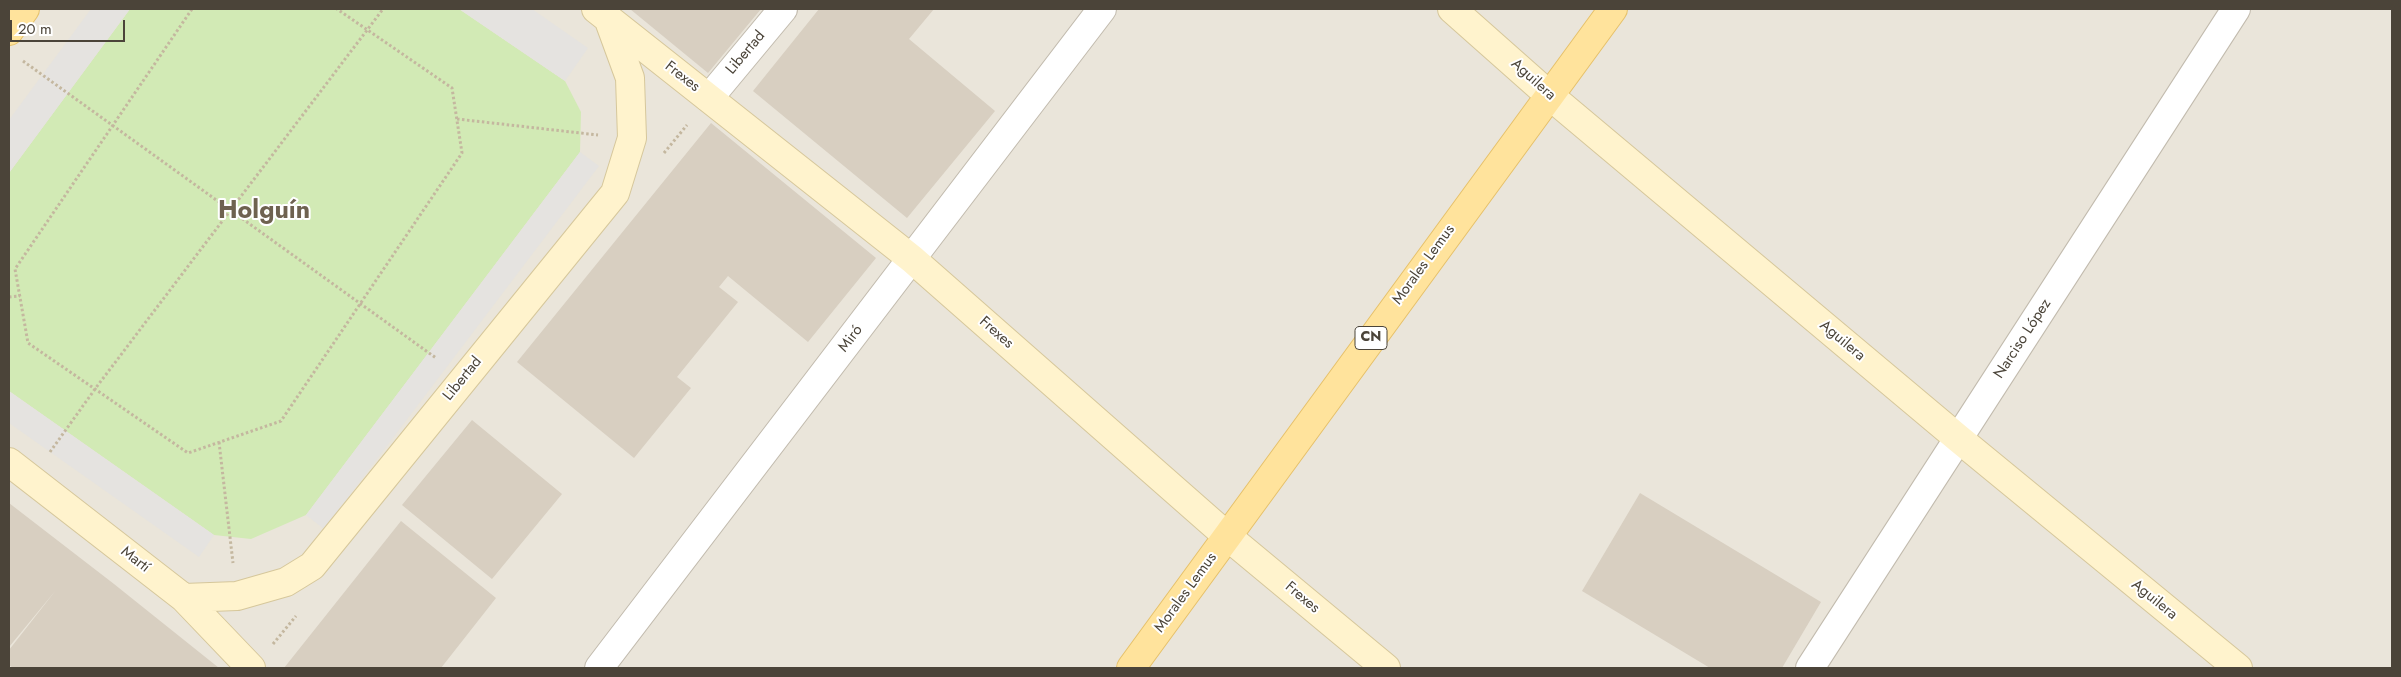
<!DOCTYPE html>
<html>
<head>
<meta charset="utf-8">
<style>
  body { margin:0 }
  #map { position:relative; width:2401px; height:677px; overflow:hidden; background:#f6f3ec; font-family:Jost,sans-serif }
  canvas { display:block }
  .frame { position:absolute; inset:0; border:10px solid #4b4439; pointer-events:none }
  .scale { position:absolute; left:10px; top:20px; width:115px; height:22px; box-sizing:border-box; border:2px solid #4b4439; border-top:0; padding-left:6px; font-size:15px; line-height:18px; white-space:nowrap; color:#4b4439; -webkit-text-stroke:4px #fff; paint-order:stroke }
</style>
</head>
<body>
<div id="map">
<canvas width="2401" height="677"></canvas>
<div class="frame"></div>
<div class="scale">20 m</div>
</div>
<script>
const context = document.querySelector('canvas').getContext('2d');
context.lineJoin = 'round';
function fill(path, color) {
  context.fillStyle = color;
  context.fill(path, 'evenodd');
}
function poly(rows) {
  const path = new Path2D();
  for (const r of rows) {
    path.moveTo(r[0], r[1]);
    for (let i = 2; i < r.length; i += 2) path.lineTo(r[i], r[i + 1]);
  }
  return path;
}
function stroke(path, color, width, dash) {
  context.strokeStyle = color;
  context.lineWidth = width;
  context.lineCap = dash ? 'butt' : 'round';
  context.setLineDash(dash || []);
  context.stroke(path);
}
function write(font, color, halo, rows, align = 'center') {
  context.font = font + ' Jost,sans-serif';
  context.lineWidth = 4;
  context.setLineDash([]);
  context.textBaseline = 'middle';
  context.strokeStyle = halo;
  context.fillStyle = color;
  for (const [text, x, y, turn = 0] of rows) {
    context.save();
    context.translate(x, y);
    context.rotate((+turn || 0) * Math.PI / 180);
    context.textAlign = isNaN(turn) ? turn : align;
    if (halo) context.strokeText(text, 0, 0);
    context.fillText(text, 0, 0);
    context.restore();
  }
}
const residential = poly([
  [9,9,2392,9,2392,668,9,668]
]);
const green = poly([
  [130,9,459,9,565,81,581,112,580,152,306,515,251,539,214,535,9,391,9,173]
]);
const parking = poly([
  [91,9,130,9,9,173,9,120],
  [459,9,532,9,588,48,565,81],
  [580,152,599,166,324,529,306,515],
  [9,391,214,535,199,557,9,423]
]);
const building = poly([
  [630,9,761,9,708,73],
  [819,9,934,9,909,39,995,111,907,218,753,91],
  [711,123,876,258,808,342,728,276,719,287,738,302,677,377,691,388,634,458,517,362],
  [472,420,562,494,492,579,402,505],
  [1640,493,1821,602,1782,668,1710,668,1582,591],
  [9,503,114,584,219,668,13,668,9,665,9,650,56,590,9,647],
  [401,521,496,598,441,668,284,668]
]);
const path = poly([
  [192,9,15,269,28,343,188,453,281,421,462,153,452,88,337,9],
  [23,61,436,358],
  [457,119,598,135],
  [664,153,687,125],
  [9,297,20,296],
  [219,442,233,563],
  [50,452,95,389,383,9],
  [273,644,296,616]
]);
const street = poly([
  [709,98,783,9],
  [599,668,1102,9],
  [1810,668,2236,9]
]);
const secondary = poly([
  [596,9,912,259,1227,536,1386,668],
  [1452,9,1549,95,1959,439,2238,668],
  [9,462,184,598,251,668],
  [184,598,237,596,286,582,312,566,615,193,632,138,630,78,608,18]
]);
const primary = poly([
  [9,31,25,9],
  [1131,668,1613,9]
]);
const shields = [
  [1371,338,32]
];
const shieldNames = [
  ["CN",1371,338]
];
const streetNames = [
  ["Libertad",746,53,-50],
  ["Frexes",682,77,38],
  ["Aguilera",1533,80,42],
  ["Morales Lemus",1424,265,-54],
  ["Frexes",996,333,41],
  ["Miró",851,339,-53],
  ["Narciso López",2023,339,-57],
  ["Aguilera",1842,341,40],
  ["Libertad",463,379,-51],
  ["Martí",135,560,38],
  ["Morales Lemus",1186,593,-54],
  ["Frexes",1302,598,40],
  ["Aguilera",2154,600,39]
];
const townNames = [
  ["Holguín",264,212]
];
fill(residential, '#eae5da');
fill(green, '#d2eab5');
fill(parking, '#e5e3e0');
fill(building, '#d8cfc1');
stroke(street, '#c2bbae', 30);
stroke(secondary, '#d6c79b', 30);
stroke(primary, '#e6c16a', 30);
stroke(path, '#c4b79f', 3, [2.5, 2.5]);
stroke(street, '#fff', 28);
stroke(secondary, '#fff3cd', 28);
stroke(primary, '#ffe39c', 28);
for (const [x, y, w] of shields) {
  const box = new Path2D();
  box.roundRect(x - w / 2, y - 11.5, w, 23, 4);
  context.fillStyle = '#fff';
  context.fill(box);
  stroke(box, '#4b4439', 1);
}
write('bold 14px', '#4b4439', null, shieldNames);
write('15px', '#4b4439', '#fff', streetNames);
write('bold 25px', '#6e6250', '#fff', townNames);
</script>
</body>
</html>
